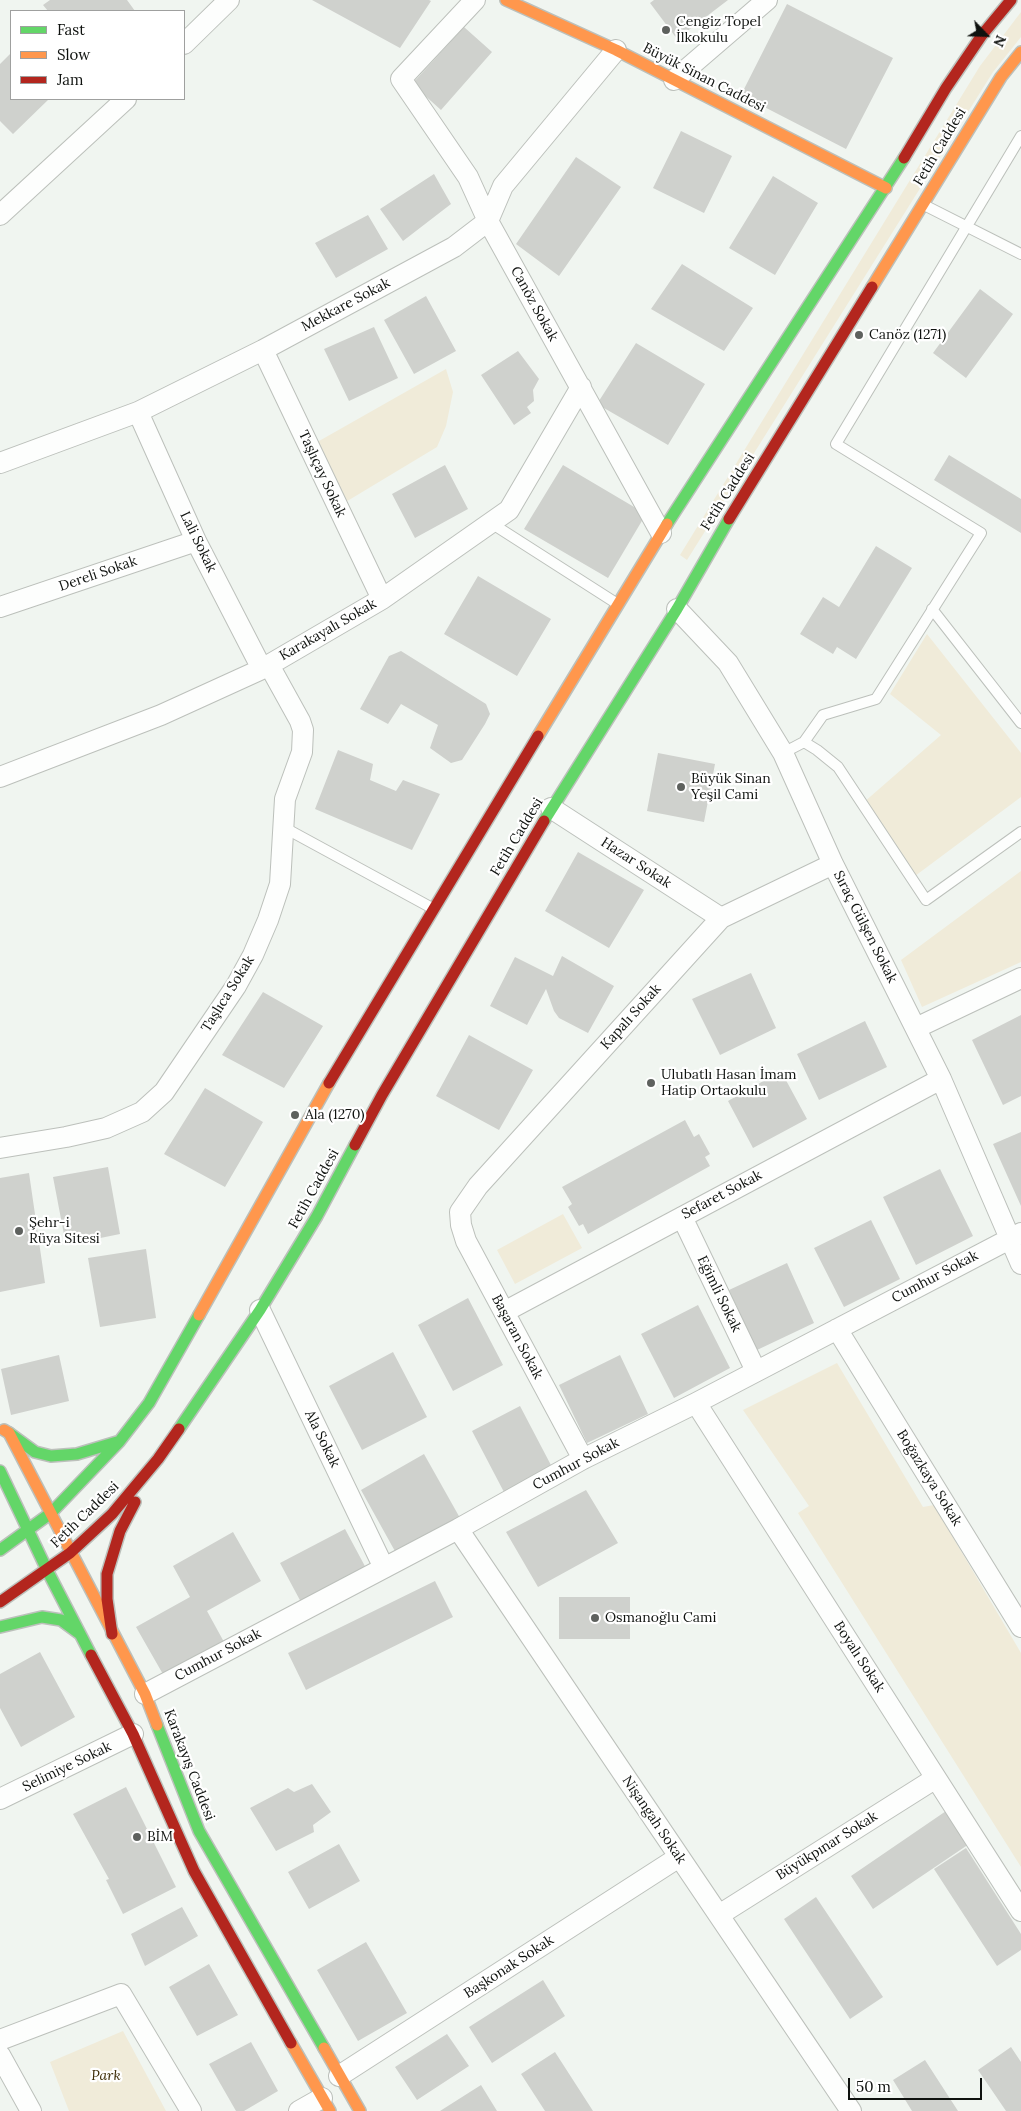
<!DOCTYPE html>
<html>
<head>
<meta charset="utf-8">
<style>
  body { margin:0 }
  #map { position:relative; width:1021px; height:2111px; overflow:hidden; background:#f0f5f0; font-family:Lora,serif }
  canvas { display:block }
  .legend { position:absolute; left:10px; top:10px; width:175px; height:90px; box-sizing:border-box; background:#fff; border:1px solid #9fa09f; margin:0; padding:6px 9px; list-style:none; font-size:15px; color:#0f120f }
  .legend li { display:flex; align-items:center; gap:10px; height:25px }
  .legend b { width:25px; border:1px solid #9fa09f }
  .north { position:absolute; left:961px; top:10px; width:50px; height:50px; -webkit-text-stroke:4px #fff; paint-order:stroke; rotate:114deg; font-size:14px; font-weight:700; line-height:20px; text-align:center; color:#0f120f }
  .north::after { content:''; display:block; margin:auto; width:18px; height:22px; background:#0f120f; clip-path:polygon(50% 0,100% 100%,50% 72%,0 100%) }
  .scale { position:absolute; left:848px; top:2078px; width:134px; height:22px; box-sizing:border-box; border:2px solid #0f120f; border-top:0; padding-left:6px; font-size:15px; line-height:18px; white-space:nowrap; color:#0f120f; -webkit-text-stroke:4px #fff; paint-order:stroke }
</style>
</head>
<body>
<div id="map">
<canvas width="1021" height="2111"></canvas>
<ul class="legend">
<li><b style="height:6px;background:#63d668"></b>Fast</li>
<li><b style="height:6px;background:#ff974d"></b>Slow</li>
<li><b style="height:6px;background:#b3261e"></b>Jam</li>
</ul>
<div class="north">N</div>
<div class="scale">50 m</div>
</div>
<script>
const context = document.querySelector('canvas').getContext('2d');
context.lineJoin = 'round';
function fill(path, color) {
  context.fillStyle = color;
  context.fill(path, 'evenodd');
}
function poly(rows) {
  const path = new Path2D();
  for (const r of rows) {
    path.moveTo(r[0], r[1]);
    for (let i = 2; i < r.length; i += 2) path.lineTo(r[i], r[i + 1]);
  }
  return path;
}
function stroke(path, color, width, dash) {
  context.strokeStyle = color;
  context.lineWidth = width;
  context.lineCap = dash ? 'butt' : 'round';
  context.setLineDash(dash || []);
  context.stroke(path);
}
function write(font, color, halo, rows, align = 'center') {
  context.font = font + ' Lora,serif';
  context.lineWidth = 4.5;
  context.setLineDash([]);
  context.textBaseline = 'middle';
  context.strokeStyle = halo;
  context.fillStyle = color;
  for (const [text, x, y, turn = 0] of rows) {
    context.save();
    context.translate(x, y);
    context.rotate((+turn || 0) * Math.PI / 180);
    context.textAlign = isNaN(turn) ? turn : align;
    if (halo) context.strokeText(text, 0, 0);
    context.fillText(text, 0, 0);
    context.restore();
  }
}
const green = poly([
  [1021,12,1021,37,993,72,687,560,680,555,980,66],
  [446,369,453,392,446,426,437,447,344,503,312,445],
  [927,634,1021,753,1021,797,915,876,863,803,941,735,890,694],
  [1021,871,1021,962,922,1007,901,960],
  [563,1214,582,1248,515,1284,497,1250],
  [837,1363,923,1507,934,1505,1021,1653,1021,1867,798,1513,809,1506,743,1410],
  [123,2031,166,2111,69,2111,50,2062]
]);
const building = poly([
  [50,0,127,0,135,11,48,11,43,5],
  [312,0,429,0,431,1,400,48],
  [654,0,728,0,677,39,650,3],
  [787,4,893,58,846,149,741,95],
  [464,27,492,52,441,110,412,84],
  [11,53,11,99,49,99,13,134,0,121,0,64],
  [681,131,732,156,704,213,653,188],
  [576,157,621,187,559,276,516,244],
  [434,174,451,204,403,241,380,209],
  [773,176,818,203,775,275,729,248],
  [368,215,388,249,336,278,315,243],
  [682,264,753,308,724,351,651,309],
  [980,289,1013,314,966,378,933,353],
  [426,296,456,351,414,374,384,320],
  [374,327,398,378,349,401,324,349],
  [636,343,705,384,668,445,597,404],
  [518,351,539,379,533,390,534,401,527,407,531,413,514,425,481,375],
  [949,455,1021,499,1021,533,934,480],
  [445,465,468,509,415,538,392,494],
  [563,465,646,514,608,578,524,529],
  [876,546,912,568,856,659,837,647,833,654,800,634,823,597,839,607],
  [478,576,551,619,517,676,444,634],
  [401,651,486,704,490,714,485,724,462,760,451,763,430,748,438,725,401,704,388,724,360,709,389,656],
  [338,750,373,764,370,780,396,791,403,780,440,794,412,850,315,809],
  [658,753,715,764,704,822,647,811],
  [578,852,644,890,609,948,545,911],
  [562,956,614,986,588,1033,559,1018,554,1011,546,989,527,1025,490,1006,515,957,553,976],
  [751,973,776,1028,720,1055,692,999],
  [263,992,323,1026,284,1088,222,1055],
  [1021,1015,1021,1096,1003,1105,972,1040],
  [865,1021,887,1067,819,1100,797,1054],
  [469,1035,533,1070,499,1130,436,1096],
  [781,1071,807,1119,753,1148,728,1101],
  [205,1088,263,1122,225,1187,164,1154],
  [685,1120,694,1137,699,1134,710,1154,705,1157,710,1166,588,1234,583,1224,579,1226,568,1207,572,1204,562,1187],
  [1021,1132,1021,1206,993,1144],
  [108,1167,120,1234,66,1245,53,1177],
  [940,1169,973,1236,916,1265,883,1197],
  [29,1173,45,1283,0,1292,0,1178],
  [871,1220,900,1279,844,1307,814,1248],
  [146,1249,156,1318,100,1327,88,1258],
  [787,1263,814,1323,757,1350,729,1290],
  [468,1298,503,1365,453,1391,418,1325],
  [698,1305,730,1368,674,1398,641,1334],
  [393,1352,427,1417,362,1450,329,1386],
  [59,1355,69,1401,11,1415,1,1369],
  [620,1355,648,1414,587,1443,559,1385],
  [520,1406,553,1469,505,1494,472,1431],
  [424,1454,460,1518,396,1553,361,1490],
  [586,1490,618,1543,538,1587,506,1532],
  [345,1529,367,1570,302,1604,280,1563],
  [233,1532,261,1581,207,1611,224,1642,164,1676,136,1627,190,1597,173,1566],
  [435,1581,453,1617,306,1690,288,1653],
  [559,1597,630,1597,630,1639,559,1639],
  [40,1652,75,1717,21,1747,0,1708,0,1674],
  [312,1784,331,1812,313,1825,314,1832,276,1851,250,1808,288,1788,294,1792],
  [126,1787,176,1887,123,1914,106,1880,109,1879,73,1814],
  [949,1809,972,1842,873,1909,851,1876],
  [339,1844,360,1881,309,1909,288,1872],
  [966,1848,1021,1934,1021,1950,997,1966,934,1869],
  [816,1897,883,1997,850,2019,784,1919],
  [182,1907,198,1936,145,1966,131,1934],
  [366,1942,407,2013,358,2041,317,1970],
  [209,1964,238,2015,197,2036,169,1987],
  [543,1980,565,2016,492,2063,469,2027],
  [447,2034,469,2066,417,2100,395,2067],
  [251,2042,278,2091,244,2111,236,2111,209,2064],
  [1011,2047,1021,2062,1021,2111,1006,2111,978,2070],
  [555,2052,593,2111,545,2111,521,2074],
  [925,2060,958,2111,912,2111,893,2080],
  [481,2085,497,2111,440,2111]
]);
const lane = poly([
  [924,205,1021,254],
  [491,523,616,603],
  [932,609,1021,723],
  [804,742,817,750,838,767,926,900,1021,832],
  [783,753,804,742,823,715,876,699,981,533,836,444,1021,136],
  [283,827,432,908]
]);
const street = poly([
  [475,0,401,79,468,177,488,221,661,533],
  [184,44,229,0],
  [674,80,767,0],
  [0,215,126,99],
  [263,350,382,599],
  [138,412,196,541,262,669],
  [0,463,138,412,263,350,454,247,488,221,503,186,616,50],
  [0,607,196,541],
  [677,609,728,663,783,753,833,864,941,1079,1021,1264],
  [0,777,161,715,262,669,382,599,509,510,581,387],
  [551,808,721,918],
  [916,1028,1021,978],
  [0,1148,66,1137,106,1128,142,1112,164,1092,236,986,253,955,268,920,280,884,285,799,302,752,303,730,300,721,269,665],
  [682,1217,756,1371],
  [260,1310,384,1568],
  [504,1312,941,1079],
  [837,1329,1021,1627],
  [696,1403,1021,1911],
  [583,1459,466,1241,461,1225,460,1212,478,1186,721,918,833,864],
  [458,1529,851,2111],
  [145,1694,458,1529,583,1459,696,1403,1021,1233],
  [0,1799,133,1734],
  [719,1915,936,1778],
  [0,2040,121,1994,191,2111],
  [0,2055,31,2111],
  [339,2076,679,1857],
  [299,2111,322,2098]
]);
const fast = poly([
  [667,524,904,158],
  [544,821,677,609,729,519],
  [179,1429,260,1310,317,1216,355,1145],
  [9,1433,35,1452,51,1456,77,1454,117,1442],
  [0,1471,47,1570,91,1655],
  [0,1550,51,1513,119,1442,149,1403,199,1315],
  [0,1627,42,1617,61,1620,80,1634],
  [157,1725,199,1831,324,2048]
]);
const slow = poly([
  [506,0,616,50,886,188],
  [872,287,1001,77,1021,52],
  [538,736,667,524],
  [199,1315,329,1083],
  [4,1430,9,1433,145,1694,157,1725],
  [291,2043,330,2111],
  [324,2048,360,2111]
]);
const jam = poly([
  [904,158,946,88,982,35,1011,0],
  [729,519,872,287],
  [329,1083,538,736],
  [355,1145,382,1095,544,821],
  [0,1602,70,1553,112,1514,158,1459,179,1429],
  [112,1634,107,1599,107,1574,120,1531,135,1502],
  [91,1655,133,1734,194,1871,291,2043]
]);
const markers = [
  [666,30,5,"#5e615e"],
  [859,335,5,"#5e615e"],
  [681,787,5,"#5e615e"],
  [651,1083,5,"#5e615e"],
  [295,1115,5,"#5e615e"],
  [19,1231,5,"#5e615e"],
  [595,1618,5,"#5e615e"],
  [137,1837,5,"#5e615e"]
];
const poiNames = [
  ["Cengiz Topel",676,22],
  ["İlkokulu",676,38],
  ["Canöz (1271)",869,335],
  ["Büyük Sinan",691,779],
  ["Yeşil Cami",691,795],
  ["Ulubatlı Hasan İmam",661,1075],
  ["Hatip Ortaokulu",661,1091],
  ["Ala (1270)",305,1115],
  ["Şehr-i",29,1223],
  ["Rüya Sitesi",29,1239],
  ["Osmanoğlu Cami",605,1618],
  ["BİM",147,1837]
];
const streetNames = [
  ["Büyük Sinan Caddesi",704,78,27],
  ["Fetih Caddesi",940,147,-59],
  ["Canöz Sokak",534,304,61],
  ["Mekkare Sokak",346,305,-28],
  ["Taşlıçay Sokak",322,474,65],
  ["Fetih Caddesi",728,492,-58],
  ["Lali Sokak",198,542,64],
  ["Dereli Sokak",98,574,-19],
  ["Karakayalı Sokak",328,630,-30],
  ["Fetih Caddesi",517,837,-59],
  ["Hazar Sokak",636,863,33],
  ["Sıraç Gülşen Sokak",865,927,63],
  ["Taşlıca Sokak",228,994,-58],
  ["Kapalı Sokak",631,1017,-48],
  ["Fetih Caddesi",314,1189,-61],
  ["Sefaret Sokak",722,1195,-28],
  ["Cumhur Sokak",935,1277,-28],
  ["Eğimli Sokak",719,1294,64],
  ["Başaran Sokak",517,1337,62],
  ["Ala Sokak",322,1439,64],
  ["Cumhur Sokak",576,1464,-28],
  ["Boğazkaya Sokak",929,1478,58],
  ["Fetih Caddesi",85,1515,-44],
  ["Cumhur Sokak",218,1655,-28],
  ["Boyalı Sokak",859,1657,57],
  ["Karakayış Caddesi",189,1765,69],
  ["Selimiye Sokak",67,1767,-26],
  ["Nişangah Sokak",654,1820,56],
  ["Büyükpınar Sokak",827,1846,-32],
  ["Başkonak Sokak",509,1967,-33]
];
const parkNames = [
  ["Park",106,2076]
];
fill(green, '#f0ebd9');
fill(building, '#cfd1cd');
stroke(lane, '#bcc0bb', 12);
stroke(street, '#bcc0bb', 22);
stroke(fast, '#bcc0bb', 14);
stroke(slow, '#bcc0bb', 14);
stroke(jam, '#bcc0bb', 14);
stroke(lane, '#fdfefd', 10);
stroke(street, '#fdfefd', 20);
stroke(fast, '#63d668', 11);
stroke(slow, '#ff974d', 11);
stroke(jam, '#b3261e', 11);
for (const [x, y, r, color] of markers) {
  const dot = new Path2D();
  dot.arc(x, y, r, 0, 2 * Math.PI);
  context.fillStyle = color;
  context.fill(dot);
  stroke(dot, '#fff', 2);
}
write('14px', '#0f120f', '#fff', poiNames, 'left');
write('14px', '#0f120f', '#fff', streetNames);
write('italic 14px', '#3c2b05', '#fff', parkNames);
</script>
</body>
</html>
